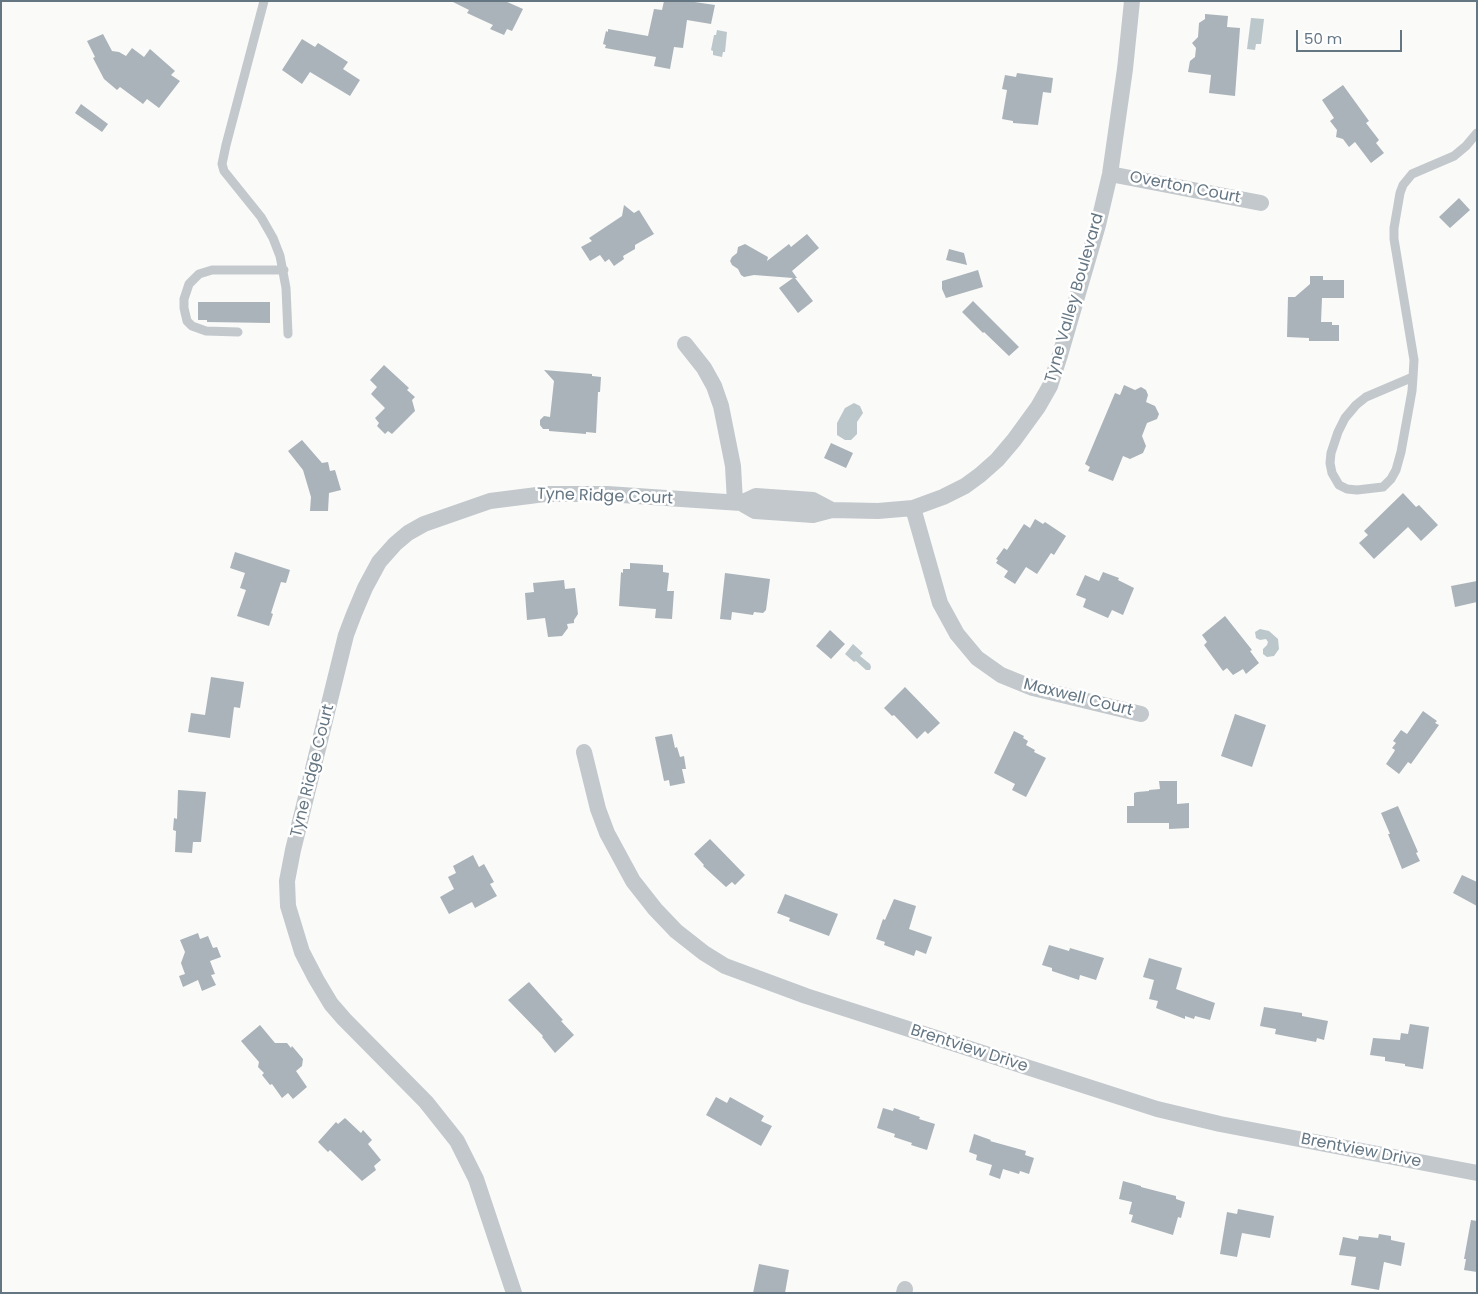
<!DOCTYPE html>
<html>
<head>
<meta charset="utf-8">
<style>
  body { margin:0 }
  #map { position:relative; width:1478px; height:1294px; overflow:hidden; background:#fafaf8; font-family:Poppins,sans-serif }
  canvas { display:block }
  .frame { position:absolute; inset:0; border:2px solid #657683; pointer-events:none }
  .scale { position:absolute; left:1296px; top:30px; width:106px; height:22px; box-sizing:border-box; border:2px solid #657683; border-top:0; padding-left:6px; font-size:15px; line-height:18px; white-space:nowrap; color:#657683; -webkit-text-stroke:4px #fff; paint-order:stroke }
</style>
</head>
<body>
<div id="map">
<canvas width="1478" height="1294"></canvas>
<div class="frame"></div>
<div class="scale">50 m</div>
</div>
<script>
const context = document.querySelector('canvas').getContext('2d');
context.lineJoin = 'round';
function fill(path, color) {
  context.fillStyle = color;
  context.fill(path, 'evenodd');
}
function poly(rows) {
  const path = new Path2D();
  for (const r of rows) {
    path.moveTo(r[0], r[1]);
    for (let i = 2; i < r.length; i += 2) path.lineTo(r[i], r[i + 1]);
  }
  return path;
}
function stroke(path, color, width, dash) {
  context.strokeStyle = color;
  context.lineWidth = width;
  context.lineCap = dash ? 'butt' : 'round';
  context.setLineDash(dash || []);
  context.stroke(path);
}
function write(font, color, halo, rows, align = 'center') {
  context.font = font + ' Poppins,sans-serif';
  context.lineWidth = 5;
  context.setLineDash([]);
  context.textBaseline = 'middle';
  context.strokeStyle = halo;
  context.fillStyle = color;
  for (const [text, x, y, turn = 0] of rows) {
    context.save();
    context.translate(x, y);
    context.rotate((+turn || 0) * Math.PI / 180);
    context.textAlign = isNaN(turn) ? turn : align;
    if (halo) context.strokeText(text, 0, 0);
    context.fillText(text, 0, 0);
    context.restore();
  }
}
const water = poly([
  [1251,18,1264,19,1261,44,1256,44,1255,50,1247,49],
  [717,30,727,32,725,52,723,52,722,57,713,55,713,51,711,50,714,35,716,35],
  [854,403,860,406,863,413,857,422,857,434,851,440,845,440,837,435,837,423,845,408],
  [1260,629,1269,631,1278,639,1279,649,1274,656,1267,657,1263,654,1263,649,1267,645,1268,642,1266,639,1260,640,1256,638,1255,632],
  [853,644,863,653,860,656,870,664,871,667,870,670,866,670,856,661,854,662,845,654]
]);
const building = poly([
  [451,1,505,1,523,9,512,31,507,29,504,35,490,29,493,25,467,13,469,10],
  [664,1,688,1,715,5,711,24,687,20,683,48,674,47,670,69,654,66,656,57,605,48,606,45,603,44,606,31,608,32,608,29,648,36,654,9,662,10],
  [1205,14,1228,16,1227,27,1240,28,1235,96,1209,93,1211,75,1188,72,1190,61,1195,57,1196,48,1192,43,1198,37,1199,23,1205,19],
  [103,34,112,51,119,52,126,56,132,48,144,57,150,49,175,71,171,75,180,81,159,108,147,99,143,104,120,87,117,90,104,79,93,58,95,57,87,41],
  [302,39,315,47,318,43,348,62,343,69,360,80,350,96,310,72,302,84,282,70],
  [1017,73,1053,78,1051,93,1043,92,1038,125,1013,123,1013,121,1002,119,1007,90,1002,89,1005,75,1016,77],
  [1343,85,1369,121,1366,123,1379,140,1376,143,1384,153,1371,163,1355,142,1349,147,1343,139,1336,137,1337,130,1330,121,1334,118,1322,100],
  [81,104,108,124,102,132,75,113],
  [1459,198,1470,210,1450,228,1439,217],
  [624,205,634,213,639,210,654,234,635,245,635,249,623,256,624,259,614,266,609,259,605,262,600,255,590,261,581,247,592,241,589,238,622,216],
  [807,234,819,248,792,271,797,278,795,278,813,301,798,313,779,288,793,278,754,275,744,277,741,275,738,269,732,265,730,261,732,257,737,253,738,247,745,244,768,257,767,261,789,244,791,247],
  [949,249,964,253,967,265,946,260],
  [978,270,983,287,946,298,942,289,942,281],
  [1310,276,1323,276,1323,280,1344,280,1344,298,1322,298,1321,322,1332,322,1332,325,1339,325,1339,341,1309,341,1309,338,1287,337,1288,297,1295,297,1310,284],
  [973,301,1019,347,1009,356,984,332,983,333,962,312],
  [198,302,270,302,270,323,207,322,207,320,198,320],
  [384,365,409,388,407,390,415,397,412,400,415,411,392,434,388,431,385,434,377,426,379,423,375,418,385,408,371,394,377,387,370,380],
  [544,370,592,374,592,376,601,377,600,392,598,392,596,433,586,432,586,434,549,431,549,429,543,429,540,425,540,420,544,416,550,417,554,381],
  [1124,385,1135,390,1141,387,1146,390,1148,395,1146,402,1155,406,1159,414,1157,419,1147,423,1142,436,1146,446,1143,453,1130,459,1123,456,1113,481,1088,471,1090,467,1085,464,1115,393,1120,395],
  [302,440,322,463,328,462,330,471,335,470,341,490,329,493,328,511,310,511,311,497,303,470,288,451],
  [831,443,853,453,846,468,824,458],
  [1403,493,1416,507,1419,505,1438,525,1421,541,1408,527,1374,559,1359,543,1368,535,1364,531],
  [1035,519,1043,524,1045,522,1066,536,1054,555,1051,553,1037,574,1026,567,1015,584,1004,577,1008,571,996,563,998,560,996,559,1004,548,1007,550,1024,524,1030,528],
  [235,552,290,570,286,583,281,582,271,613,273,614,269,626,237,616,246,590,240,588,245,573,230,568],
  [630,563,663,565,663,572,669,573,667,591,674,591,672,619,655,618,656,609,619,606,621,572,623,573,623,569,630,569],
  [1103,572,1119,578,1118,580,1134,588,1123,615,1112,610,1108,618,1083,607,1086,599,1076,595,1085,575,1099,581],
  [725,573,770,579,766,610,763,613,754,612,753,615,732,612,731,620,720,619],
  [564,580,565,589,575,588,578,614,574,620,574,623,567,624,568,628,562,636,548,637,545,618,527,620,525,593,534,592,533,583],
  [1477,581,1477,602,1455,607,1451,586],
  [1225,616,1252,650,1250,651,1259,663,1246,674,1243,669,1233,675,1227,668,1223,671,1204,645,1207,642,1202,635],
  [830,630,845,644,831,659,816,646],
  [211,677,244,682,240,708,234,707,230,738,188,732,191,713,205,715],
  [905,687,940,723,928,734,925,731,917,739,894,715,892,716,884,708],
  [1423,711,1437,721,1435,723,1439,725,1411,764,1408,762,1399,774,1386,764,1394,752,1395,750,1392,748,1396,743,1393,741,1401,730,1407,734],
  [1235,714,1266,725,1252,767,1221,756],
  [1014,731,1024,736,1023,738,1028,741,1026,745,1035,750,1034,752,1046,758,1026,797,1012,790,1015,784,994,773],
  [672,734,675,748,677,747,680,757,684,756,686,769,682,769,685,783,670,786,669,780,664,781,655,737],
  [1159,781,1177,781,1177,804,1189,803,1189,828,1169,829,1169,823,1127,823,1127,806,1134,806,1134,793,1137,792,1149,791,1149,790,1160,789],
  [178,790,206,792,201,842,193,842,192,853,175,852,176,831,173,830,174,818,177,819],
  [1398,806,1418,852,1416,853,1420,861,1402,869,1388,834,1390,834,1381,813],
  [710,839,745,875,735,885,732,882,726,887,703,866,704,865,694,854],
  [473,855,479,867,484,864,494,882,490,884,497,896,475,908,472,902,449,914,440,897,454,889,448,877,456,873,453,866],
  [1462,875,1477,882,1477,906,1453,893],
  [785,894,838,914,829,936,789,921,790,918,777,913],
  [894,899,916,906,909,929,932,937,926,954,916,950,914,956,884,945,885,942,876,939,883,919,885,920],
  [198,933,200,939,208,936,213,948,217,947,221,957,210,961,215,974,211,975,216,985,202,991,198,980,183,987,179,976,185,974,181,963,185,952,180,940],
  [1049,945,1069,951,1070,948,1104,958,1096,980,1080,975,1079,980,1052,971,1052,968,1042,965],
  [1149,958,1182,968,1176,989,1215,1003,1210,1020,1195,1016,1194,1019,1185,1016,1185,1019,1156,1008,1158,1001,1149,999,1154,980,1143,977],
  [529,982,563,1020,561,1021,574,1035,555,1053,542,1037,543,1036,508,1000],
  [1264,1007,1302,1013,1302,1016,1328,1021,1324,1040,1317,1038,1316,1042,1275,1034,1276,1029,1260,1026],
  [1410,1024,1429,1027,1423,1069,1405,1066,1405,1064,1385,1061,1385,1057,1370,1055,1373,1038,1400,1040,1401,1033,1408,1034],
  [260,1025,275,1043,287,1043,291,1048,292,1046,303,1059,302,1066,296,1071,307,1087,293,1099,288,1093,282,1098,272,1084,270,1085,262,1075,264,1073,258,1067,259,1062,241,1041],
  [716,1097,727,1103,730,1097,764,1116,761,1121,772,1126,761,1146,706,1115],
  [883,1108,893,1111,894,1108,920,1117,919,1119,935,1124,927,1150,911,1145,912,1143,894,1137,895,1134,877,1128],
  [345,1118,361,1133,363,1130,372,1140,368,1144,381,1160,374,1166,376,1170,362,1181,330,1150,328,1152,318,1142,336,1122,338,1124],
  [974,1134,991,1140,990,1141,1026,1151,1025,1155,1034,1158,1029,1174,1020,1171,1019,1174,1003,1169,1000,1179,989,1175,992,1165,976,1160,977,1155,969,1152],
  [1123,1181,1141,1186,1141,1187,1176,1196,1176,1199,1185,1202,1181,1218,1178,1217,1173,1235,1131,1222,1133,1215,1129,1214,1132,1202,1119,1199],
  [1238,1209,1274,1216,1270,1238,1242,1233,1237,1257,1220,1254,1227,1212,1237,1214],
  [1471,1220,1477,1221,1477,1272,1464,1270,1466,1259,1464,1259],
  [1379,1234,1391,1236,1391,1240,1405,1243,1401,1266,1384,1262,1379,1290,1351,1285,1356,1257,1339,1255,1343,1237,1358,1240,1359,1236,1378,1238],
  [759,1264,789,1270,785,1293,753,1293]
]);
const lane = poly([
  [264,1,226,145,222,164,224,171,261,217,273,238,280,256,286,288,288,334],
  [238,332,206,331,192,326,187,321,184,308,184,299,189,284,199,274,212,270,284,270],
  [1413,377,1366,397,1356,405,1345,418,1338,432,1331,453,1330,463,1332,473,1339,485,1347,489,1357,490,1383,487,1391,479,1396,470,1401,452,1412,391,1413,377,1414,360,1394,239,1394,228,1400,193,1403,185,1412,174,1454,156,1466,146,1477,133]
]);
const street = poly([
  [1110,174,1261,203],
  [685,344,704,368,714,386,721,406,733,466,735,502],
  [741,503,756,496,813,500,832,510],
  [913,508,940,603,957,634,977,658,1001,675,1033,688,1141,714],
  [584,752,598,809,607,833,633,881,655,909,676,931,704,953,725,966,806,996,1157,1109,1220,1124,1477,1173],
  [514,1293,476,1179,457,1141,426,1102,344,1019,331,1004,316,979,302,952,288,906,287,881,293,850,346,635,354,614,365,588,379,562,395,544,408,533,424,524,490,501,545,494,607,494,741,503,755,511,813,515,832,510,878,511,913,508,943,497,965,486,980,475,997,460,1014,440,1038,407,1050,386,1060,355,1098,225,1110,174,1125,69,1132,1],
  [904,1293,905,1289]
]);
const streetNames = [
  ["Overton Court",1185,188,11],
  ["Tyne Valley Boulevard",1075,298,-74],
  ["Tyne Ridge Court",605,497,2],
  ["Maxwell Court",1078,698,14],
  ["Tyne Ridge Court",313,771,-76],
  ["Brentview Drive",969,1049,18],
  ["Brentview Drive",1361,1151,11]
];
fill(water, '#bbc7cb');
fill(building, '#aab3b9');
stroke(lane, '#c3c8cc', 9);
stroke(street, '#c3c8cc', 16);
write('16px', '#657683', '#fff', streetNames);
</script>
</body>
</html>
